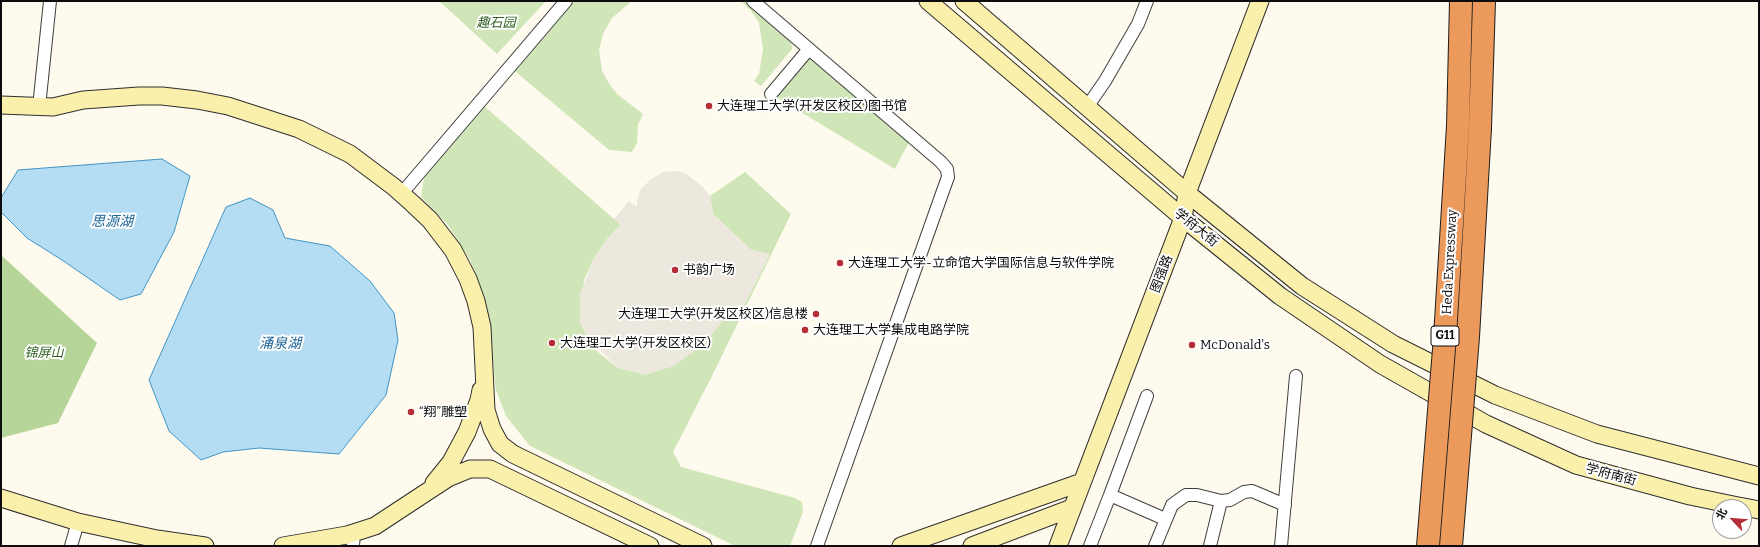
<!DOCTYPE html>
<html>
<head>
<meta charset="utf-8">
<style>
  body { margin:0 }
  #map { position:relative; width:1760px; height:547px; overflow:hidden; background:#fefaed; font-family:Bitter,"Noto Sans SC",serif }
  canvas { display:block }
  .frame { position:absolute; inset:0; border:2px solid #0c0c0c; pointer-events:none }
  .north { position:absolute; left:1712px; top:499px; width:40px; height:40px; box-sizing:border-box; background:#fff; border:1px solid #9e9e9e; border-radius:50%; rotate:296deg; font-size:11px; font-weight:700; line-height:16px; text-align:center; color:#0c0c0c }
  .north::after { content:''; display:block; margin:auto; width:14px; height:18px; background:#b42c36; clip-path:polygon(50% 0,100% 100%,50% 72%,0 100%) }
</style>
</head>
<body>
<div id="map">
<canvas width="1760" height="547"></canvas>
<div class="frame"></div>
<div class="north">北</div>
</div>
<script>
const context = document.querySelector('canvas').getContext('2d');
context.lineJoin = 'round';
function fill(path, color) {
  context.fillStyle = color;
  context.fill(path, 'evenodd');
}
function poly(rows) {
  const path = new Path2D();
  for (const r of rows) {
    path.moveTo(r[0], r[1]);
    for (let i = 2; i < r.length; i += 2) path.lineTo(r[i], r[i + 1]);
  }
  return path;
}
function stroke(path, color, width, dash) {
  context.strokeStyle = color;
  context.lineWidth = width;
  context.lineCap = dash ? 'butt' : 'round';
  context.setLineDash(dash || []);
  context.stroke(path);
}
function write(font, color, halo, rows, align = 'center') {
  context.font = font + ' Bitter,"Noto Sans SC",serif';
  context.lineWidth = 4;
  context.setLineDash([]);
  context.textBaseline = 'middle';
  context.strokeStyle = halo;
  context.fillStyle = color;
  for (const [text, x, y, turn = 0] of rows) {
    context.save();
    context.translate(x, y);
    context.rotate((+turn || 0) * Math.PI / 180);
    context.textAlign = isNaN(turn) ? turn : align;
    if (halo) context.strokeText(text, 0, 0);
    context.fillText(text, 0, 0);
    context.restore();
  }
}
const green = poly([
  [439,1,546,1,497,54],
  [568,1,632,1,612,18,603,34,599,50,602,71,610,85,617,94,643,114,638,125,637,143,632,152,609,150,511,68],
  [741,1,745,1,791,40,792,49,761,86,754,81,759,74,763,49,759,23,751,11],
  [812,57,910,140,895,169,771,94,805,58],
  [483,105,621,225,607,239,593,260,584,280,580,322,593,348,618,368,704,344,728,314,769,254,751,250,713,214,710,196,745,172,791,214,713,374,673,452,681,467,795,498,802,502,803,512,790,546,735,546,530,446,506,416,496,390,489,326,480,289,470,260,448,225,421,197,425,173]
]);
const forest = poly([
  [1,255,97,343,58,423,1,438]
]);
const plaza = poly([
  [675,171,685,173,702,186,710,196,713,214,751,250,770,254,741,312,728,314,704,344,674,366,645,375,618,368,589,339,580,322,580,294,593,260,607,239,621,225,614,219,629,201,637,207,637,199,641,189,651,179,663,172]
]);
const water = poly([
  [162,159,190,176,174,232,141,294,120,300,62,260,27,238,1,212,1,198,18,170,162,159],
  [250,198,273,210,285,238,330,246,370,281,394,313,398,340,386,395,339,454,259,448,223,452,201,460,169,431,149,380,226,207,250,198]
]);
const street = poly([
  [753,1,941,162,947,169,948,177,944,188,817,546],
  [771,94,809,49],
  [39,107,50,1],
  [1087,107,1105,81,1138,24,1147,1],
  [402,193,566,1],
  [1110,495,1147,396],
  [71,546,78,522],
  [353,546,354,533],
  [1090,546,1110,495,1165,519],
  [1155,546,1172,505,1186,495,1197,495,1221,501,1230,500,1244,492,1252,491,1285,505],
  [1210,546,1221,501],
  [1281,546,1296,376]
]);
const secondary = poly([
  [928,1,1183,218,1280,296,1380,364,1486,424,1576,465,1690,496,1743,507],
  [964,1,1187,193,1302,286,1393,344,1495,395,1597,434,1759,476],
  [1,105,53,107,83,100,139,96,162,96,197,100,228,106,299,129,350,154,394,187,413,204,430,220,453,250,468,279,476,301,482,327,486,410,492,429,500,444,513,454,703,546],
  [434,483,451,462,467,432,479,400,481,390],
  [1,498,78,522,157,539,205,546],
  [1744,507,1759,510],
  [283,546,347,535,375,526,448,478,470,469,490,469,650,546],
  [901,546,1082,482],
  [972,546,1072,508],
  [1058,546,1183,218,1187,193,1260,1]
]);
const highway = poly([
  [1458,126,1461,1],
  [1480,128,1484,1]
]);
const highwayBridge = poly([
  [1428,546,1445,337,1458,126],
  [1451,546,1468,337,1480,128]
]);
const markers = [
  [709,106,4,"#b42c36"],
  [840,263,4,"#b42c36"],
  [675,270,4,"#b42c36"],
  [816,314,4,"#b42c36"],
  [805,330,4,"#b42c36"],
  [552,343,4,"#b42c36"],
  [1192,345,4,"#b42c36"],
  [411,412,4,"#b42c36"]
];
const shields = [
  [1445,336,28]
];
const shieldNames = [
  ["G11",1445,336]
];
const parkNames = [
  ["趣石园",496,23],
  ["锦屏山",44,353]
];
const poiNames = [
  ["大连理工大学(开发区校区)图书馆",717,106],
  ["大连理工大学-立命馆大学国际信息与软件学院",848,263],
  ["书韵广场",683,270],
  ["大连理工大学(开发区校区)信息楼",808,314,"right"],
  ["大连理工大学集成电路学院",813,330],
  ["大连理工大学(开发区校区)",560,343],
  ["McDonald's",1200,345],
  ["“翔”雕塑",419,412]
];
const streetNames = [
  ["学府大街",1196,228,39],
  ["Heda Expressway",1450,262,-87],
  ["图强路",1162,274,-69],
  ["学府南街",1611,475,15]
];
const waterNames = [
  ["思源湖",112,222],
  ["涌泉湖",280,344]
];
fill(green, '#d1e6b8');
fill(forest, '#b6d699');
fill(plaza, '#ede8dd');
fill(water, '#b4ddf3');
stroke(water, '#3f94c6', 1);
stroke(street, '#3f3f3f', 14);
stroke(secondary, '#2e2e2e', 19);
stroke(highway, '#1d1d1d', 24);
stroke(street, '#fff', 12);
stroke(secondary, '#fbf0ab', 17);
stroke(highway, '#ec9a5c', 22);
stroke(highwayBridge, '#1d1d1d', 24, []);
stroke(highwayBridge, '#ec9a5c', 22);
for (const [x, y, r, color] of markers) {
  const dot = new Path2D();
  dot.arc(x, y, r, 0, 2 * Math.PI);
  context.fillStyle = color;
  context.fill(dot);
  stroke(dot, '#fff', 1.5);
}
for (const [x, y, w] of shields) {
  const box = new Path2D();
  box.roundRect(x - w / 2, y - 10, w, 20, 3);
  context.fillStyle = '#fff';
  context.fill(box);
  stroke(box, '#0c0c0c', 1);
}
write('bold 12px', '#0c0c0c', null, shieldNames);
write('italic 13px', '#2f6021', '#fff', parkNames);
write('13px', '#0c0c0c', '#fff', poiNames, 'left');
write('13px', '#0c0c0c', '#fff', streetNames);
write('italic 14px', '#1d6597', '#fff', waterNames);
</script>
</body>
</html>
